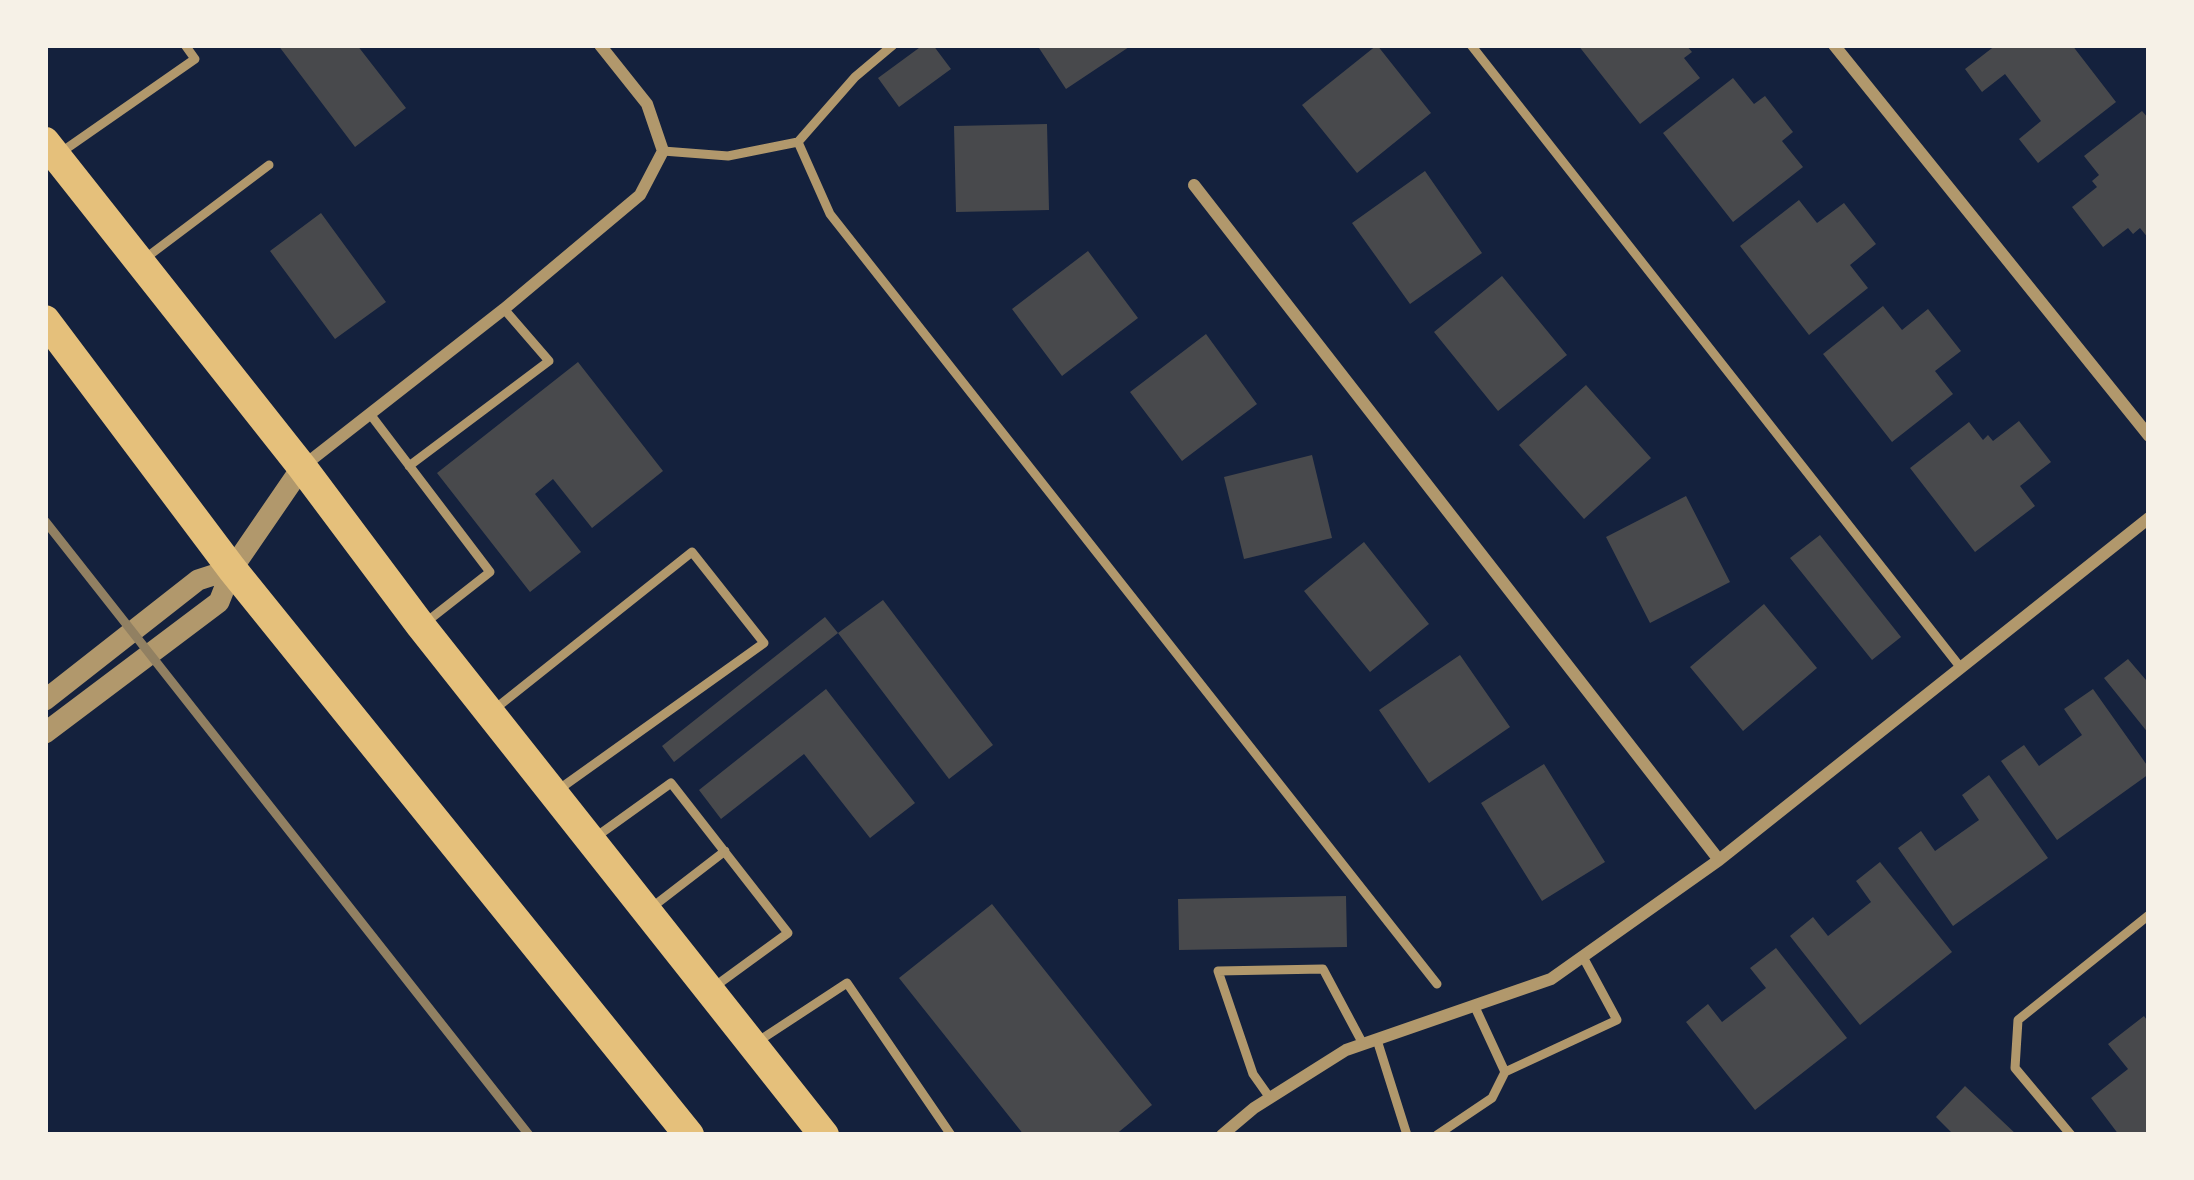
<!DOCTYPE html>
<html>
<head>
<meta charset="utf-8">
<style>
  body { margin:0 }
  #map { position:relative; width:2194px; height:1180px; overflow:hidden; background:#14213d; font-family:Signika,sans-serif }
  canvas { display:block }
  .frame { position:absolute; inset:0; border:48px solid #f6f1e7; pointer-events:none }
</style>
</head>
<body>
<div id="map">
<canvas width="2194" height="1180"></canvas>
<div class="frame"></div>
</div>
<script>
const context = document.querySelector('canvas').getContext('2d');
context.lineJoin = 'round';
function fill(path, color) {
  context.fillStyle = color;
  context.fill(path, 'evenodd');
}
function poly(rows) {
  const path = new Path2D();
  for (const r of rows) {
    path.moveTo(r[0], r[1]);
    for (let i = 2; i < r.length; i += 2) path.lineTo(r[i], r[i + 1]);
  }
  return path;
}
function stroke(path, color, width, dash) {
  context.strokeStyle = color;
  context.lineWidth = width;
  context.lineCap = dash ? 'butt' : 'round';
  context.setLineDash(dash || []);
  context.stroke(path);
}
const building = poly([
  [278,45,357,45,406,108,355,147],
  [923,45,933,45,951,69,899,107,878,78],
  [1037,45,1132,45,1066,89],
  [1377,45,1431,113,1357,173,1302,105],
  [1578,45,1686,45,1692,52,1684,58,1700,78,1640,124],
  [1996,45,2072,45,2116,102,2038,163,2019,139,2041,121,2005,74,1982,92,1965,69],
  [1733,78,1754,104,1765,96,1793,132,1782,141,1803,167,1733,222,1663,133],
  [2142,111,2149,119,2149,239,2140,228,2133,234,2128,228,2103,247,2072,207,2097,187,2092,181,2099,175,2084,156],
  [1047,124,1049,210,956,212,954,126],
  [1425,171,1482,253,1410,304,1352,223],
  [1799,200,1817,223,1844,203,1876,244,1850,265,1868,288,1809,335,1740,246],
  [321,213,386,302,335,339,270,251],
  [1088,251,1138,318,1062,376,1012,309],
  [1502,276,1567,355,1498,411,1434,332],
  [1883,306,1902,330,1928,309,1961,351,1935,371,1953,394,1892,442,1823,354],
  [1206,334,1257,404,1182,461,1130,392],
  [578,362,663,471,592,528,553,479,535,494,581,552,530,592,437,473],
  [1586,385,1651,458,1584,519,1519,445],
  [2019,421,2051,462,2020,486,2035,506,1975,552,1910,468,1969,422,1983,440,1988,435,1993,441],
  [1312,455,1332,538,1244,559,1224,477],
  [1686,496,1730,582,1650,623,1606,537],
  [1820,535,1901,637,1872,660,1790,558],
  [1364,542,1429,624,1370,672,1304,591],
  [883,600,993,745,949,779,838,633],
  [1764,604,1817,668,1743,731,1690,667],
  [825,617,838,633,674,762,662,746],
  [1460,655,1510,727,1429,783,1379,710],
  [2128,659,2146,680,2149,678,2149,734,2104,678],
  [826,689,915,803,870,838,804,754,721,819,699,790],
  [2093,689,2149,768,2149,774,2057,840,2001,761,2024,745,2039,766,2082,735,2064,709],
  [1544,764,1605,862,1542,901,1481,803],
  [1989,775,2048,858,1953,926,1898,848,1921,831,1935,851,1979,820,1962,795],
  [1880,862,1952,952,1860,1025,1790,936,1813,917,1828,936,1871,902,1856,881],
  [1346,896,1347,947,1179,950,1178,899],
  [992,904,1152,1105,1115,1135,1024,1135,899,978],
  [1776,948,1847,1038,1755,1110,1686,1022,1708,1004,1722,1022,1766,988,1750,968],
  [2144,1016,2149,1023,2149,1135,2119,1135,2091,1098,2128,1069,2108,1044],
  [1965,1086,2017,1135,1948,1135,1951,1132,1936,1117]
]);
const service = poly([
  [893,45,855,77,798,142,830,214,1437,984],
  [1471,45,1961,668],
  [663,151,728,156,798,142],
  [60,153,195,59,185,45],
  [143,260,269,165],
  [370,414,490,572,425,623],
  [409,466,549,361,504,309],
  [496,708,692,552,764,643,558,790],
  [593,839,671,783,788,933,714,987],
  [651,908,725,851],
  [1474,1005,1505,1072,1617,1020,1583,957],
  [1377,1040,1407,1135],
  [757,1042,847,983,951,1135],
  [1270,1098,1253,1074,1218,971,1323,969,1363,1044],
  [1437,1135,1492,1098,1505,1072],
  [2071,1135,2015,1068,2018,1020,2149,915]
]);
const minor = poly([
  [1834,45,2149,436],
  [1194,185,1719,860],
  [302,467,504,309,640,195,663,151,647,104,600,45],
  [1222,1135,1254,1108,1346,1050,1551,979,1719,860,2149,518]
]);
const tertiary = poly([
  [45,700,198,580,232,569],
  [45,733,219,602,232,569,302,467]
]);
const primary = poly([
  [45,142,302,467,421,626,824,1135],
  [45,320,232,569,689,1135]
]);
const rail = poly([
  [45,521,529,1135]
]);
fill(building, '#48494c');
stroke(service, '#b1986c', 9);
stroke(minor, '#b1986c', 12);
stroke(tertiary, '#b1986c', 21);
stroke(primary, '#e5c07b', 30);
stroke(rail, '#918062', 9);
</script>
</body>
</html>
